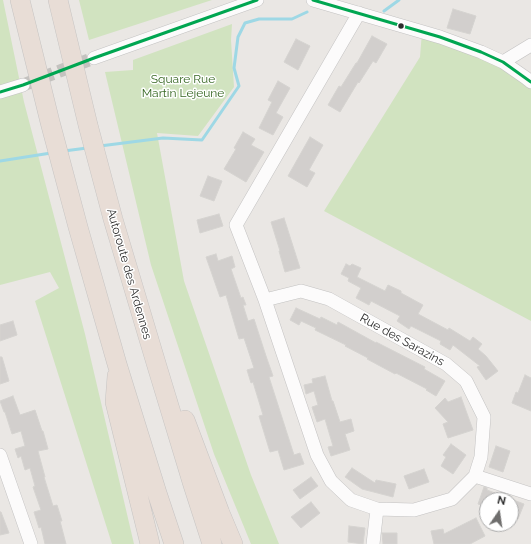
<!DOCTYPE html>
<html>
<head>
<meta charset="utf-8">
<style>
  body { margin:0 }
  #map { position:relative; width:531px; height:544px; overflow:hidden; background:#eae7e4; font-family:Raleway,sans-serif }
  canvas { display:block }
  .north { position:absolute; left:479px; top:492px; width:40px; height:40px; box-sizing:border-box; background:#fff; border:1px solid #ababab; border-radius:50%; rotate:13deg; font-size:11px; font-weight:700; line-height:16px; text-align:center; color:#2d2d2d }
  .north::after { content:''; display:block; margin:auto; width:14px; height:18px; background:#6f6e6d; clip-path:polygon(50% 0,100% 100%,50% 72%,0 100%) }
</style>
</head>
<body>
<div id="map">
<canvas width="531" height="544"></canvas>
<div class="north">N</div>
</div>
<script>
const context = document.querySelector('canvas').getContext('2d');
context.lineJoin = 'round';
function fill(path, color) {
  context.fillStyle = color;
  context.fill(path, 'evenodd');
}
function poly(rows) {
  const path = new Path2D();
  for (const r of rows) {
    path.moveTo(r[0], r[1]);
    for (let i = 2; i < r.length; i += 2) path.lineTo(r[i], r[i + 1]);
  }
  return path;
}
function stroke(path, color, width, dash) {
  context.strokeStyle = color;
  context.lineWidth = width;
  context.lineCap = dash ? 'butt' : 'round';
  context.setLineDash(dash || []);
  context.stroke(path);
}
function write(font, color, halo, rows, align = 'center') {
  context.font = font + ' Raleway,sans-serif';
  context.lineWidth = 3;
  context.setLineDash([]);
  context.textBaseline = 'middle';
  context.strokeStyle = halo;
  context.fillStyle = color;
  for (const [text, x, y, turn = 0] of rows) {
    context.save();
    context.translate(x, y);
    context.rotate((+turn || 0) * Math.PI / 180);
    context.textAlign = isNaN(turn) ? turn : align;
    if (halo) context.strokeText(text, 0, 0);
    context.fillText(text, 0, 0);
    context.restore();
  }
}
const green = poly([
  [0,0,3,0,24,102,85,334,134,544,112,544,35,301,59,288,50,272,0,285],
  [79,0,212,0,89,40],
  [232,24,231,40,234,87,198,136,157,133,184,281,251,475,279,544,251,544,214,454,151,265,105,72,133,70,133,60],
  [422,32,440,37,531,82,531,321,324,211,420,57]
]);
const stream = poly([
  [384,11,399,0],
  [100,146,163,138,202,140,239,86,234,68,238,37,245,23,259,19,292,19,307,12],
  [64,151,87,148],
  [0,161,51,153]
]);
const building = poly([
  [453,9,476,16,470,34,447,28,453,9],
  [372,36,387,44,376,63,373,61,359,83,358,82,340,112,328,105,339,86,341,87,356,63,357,63,372,36],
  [296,39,310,46,298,70,284,62,296,39],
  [278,81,290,88,276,113,283,117,273,135,259,128,272,102,268,100,278,81],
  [243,132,255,139,251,145,264,152,246,182,224,169,236,149,234,148,243,132],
  [310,137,323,145,309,170,315,173,307,187,288,176,310,137],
  [208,176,222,181,214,201,200,196,208,176],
  [219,214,223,226,200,233,197,220,219,214],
  [284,218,300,268,285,272,279,251,280,251,271,222,284,218],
  [216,254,218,261,232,256,235,267,231,269,241,298,243,297,246,305,243,305,248,321,254,319,266,356,273,376,269,377,294,455,300,453,304,464,284,470,278,450,270,452,259,416,263,415,253,382,251,383,247,370,254,368,244,338,239,339,226,295,220,297,206,257,216,254],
  [346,264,350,266,352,264,361,268,357,277,385,291,388,285,401,291,401,293,423,305,418,314,448,330,449,328,470,341,473,337,482,344,478,349,486,356,498,371,486,380,477,367,480,366,453,345,450,350,440,344,441,341,411,326,409,329,397,321,400,316,371,301,369,305,356,298,361,288,348,281,349,278,341,274,346,264],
  [296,308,320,319,321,317,337,325,338,322,376,343,376,342,425,367,424,369,445,381,436,396,426,390,427,389,396,373,395,374,367,359,368,358,345,346,346,345,315,330,316,328,301,321,299,325,290,320,296,308],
  [13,321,17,335,0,341,0,325,13,321],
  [0,357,2,357,9,381,0,384,0,357],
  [525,375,531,378,531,411,512,403,516,392,518,393,525,375],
  [325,376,332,401,333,401,340,422,351,419,354,431,345,434,350,450,331,456,328,447,333,446,325,419,317,422,312,407,318,405,314,391,306,394,304,385,313,383,312,379,325,376],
  [13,396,20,415,35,410,42,431,43,431,48,449,38,451,45,477,44,477,53,506,57,505,62,521,60,521,66,544,45,544,41,527,39,528,34,512,41,510,33,487,35,486,30,468,25,470,21,456,18,458,15,449,25,446,21,431,12,434,5,412,4,412,0,401,13,396],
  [461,397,473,430,448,438,443,424,448,422,435,408,445,398,448,402,461,397],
  [451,444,466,455,453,474,441,466,446,457,443,455,451,444],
  [496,446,510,451,503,472,489,467,496,446],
  [352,468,375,483,376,480,396,484,393,497,362,489,345,477,352,468],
  [424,469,429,482,409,489,404,476,424,469],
  [311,477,318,486,300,499,293,490,311,477],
  [484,487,487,488,487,490,524,504,518,519,511,516,511,500,487,500,487,507,478,504,484,487],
  [311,502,320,513,301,528,291,517,311,502],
  [0,512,1,512,9,533,0,535,0,512],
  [476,518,485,536,470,544,434,544,431,531,443,529,444,534,476,518],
  [349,526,365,528,363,544,348,542,349,526],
  [382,533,397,533,397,544,383,544,382,533]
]);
const minorTunnel = poly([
  [23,85,94,58]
]);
const minor = poly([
  [313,0,440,37,481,52,503,62,526,78,531,82],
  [94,58,257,0],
  [503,62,531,45],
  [0,92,23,85],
  [265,300,301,291,329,299,446,364,466,381,484,417,481,457,475,476,452,499,414,510,377,509,351,500,331,481,317,455,265,300,236,225,359,13],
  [0,455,31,544],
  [475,476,531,494],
  [373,544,377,509]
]);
const highway = poly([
  [20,0,50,122,78,227,117,364,157,493,174,544],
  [58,0,88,125,113,219,156,363,193,485,212,544],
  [117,376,115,402,150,544],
  [185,420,220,513,233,544]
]);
const bus1 = poly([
  [313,0,440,37,481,52,503,62,531,82],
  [0,92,23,85,94,58,257,0]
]);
const markers = [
  [401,26,3.5,"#2d2d2d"]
];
const parkNames = [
  ["Square Rue",183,79],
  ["Martin Lejeune",183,93]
];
const streetNames = [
  ["Autoroute des Ardennes",129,274,74],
  ["Rue des Sarazins",402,340,29]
];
fill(green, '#d1e3c0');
stroke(stream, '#9ed8e5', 3);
fill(building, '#d2cfcd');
stroke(building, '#d5d3d0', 1);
stroke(minorTunnel, '#c4c2bf', 13, [13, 6]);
stroke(minor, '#c3c2c2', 14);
stroke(highway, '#c6c4c3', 20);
stroke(minor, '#fcfbfb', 13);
stroke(highway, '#e8ddd6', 19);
stroke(bus1, '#00a651', 3);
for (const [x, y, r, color] of markers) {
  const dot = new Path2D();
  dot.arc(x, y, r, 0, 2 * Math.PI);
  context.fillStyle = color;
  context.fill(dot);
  stroke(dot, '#fff', 1.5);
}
write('12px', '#356621', '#fff', parkNames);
write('12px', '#2d2d2d', '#fff', streetNames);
</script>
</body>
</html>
